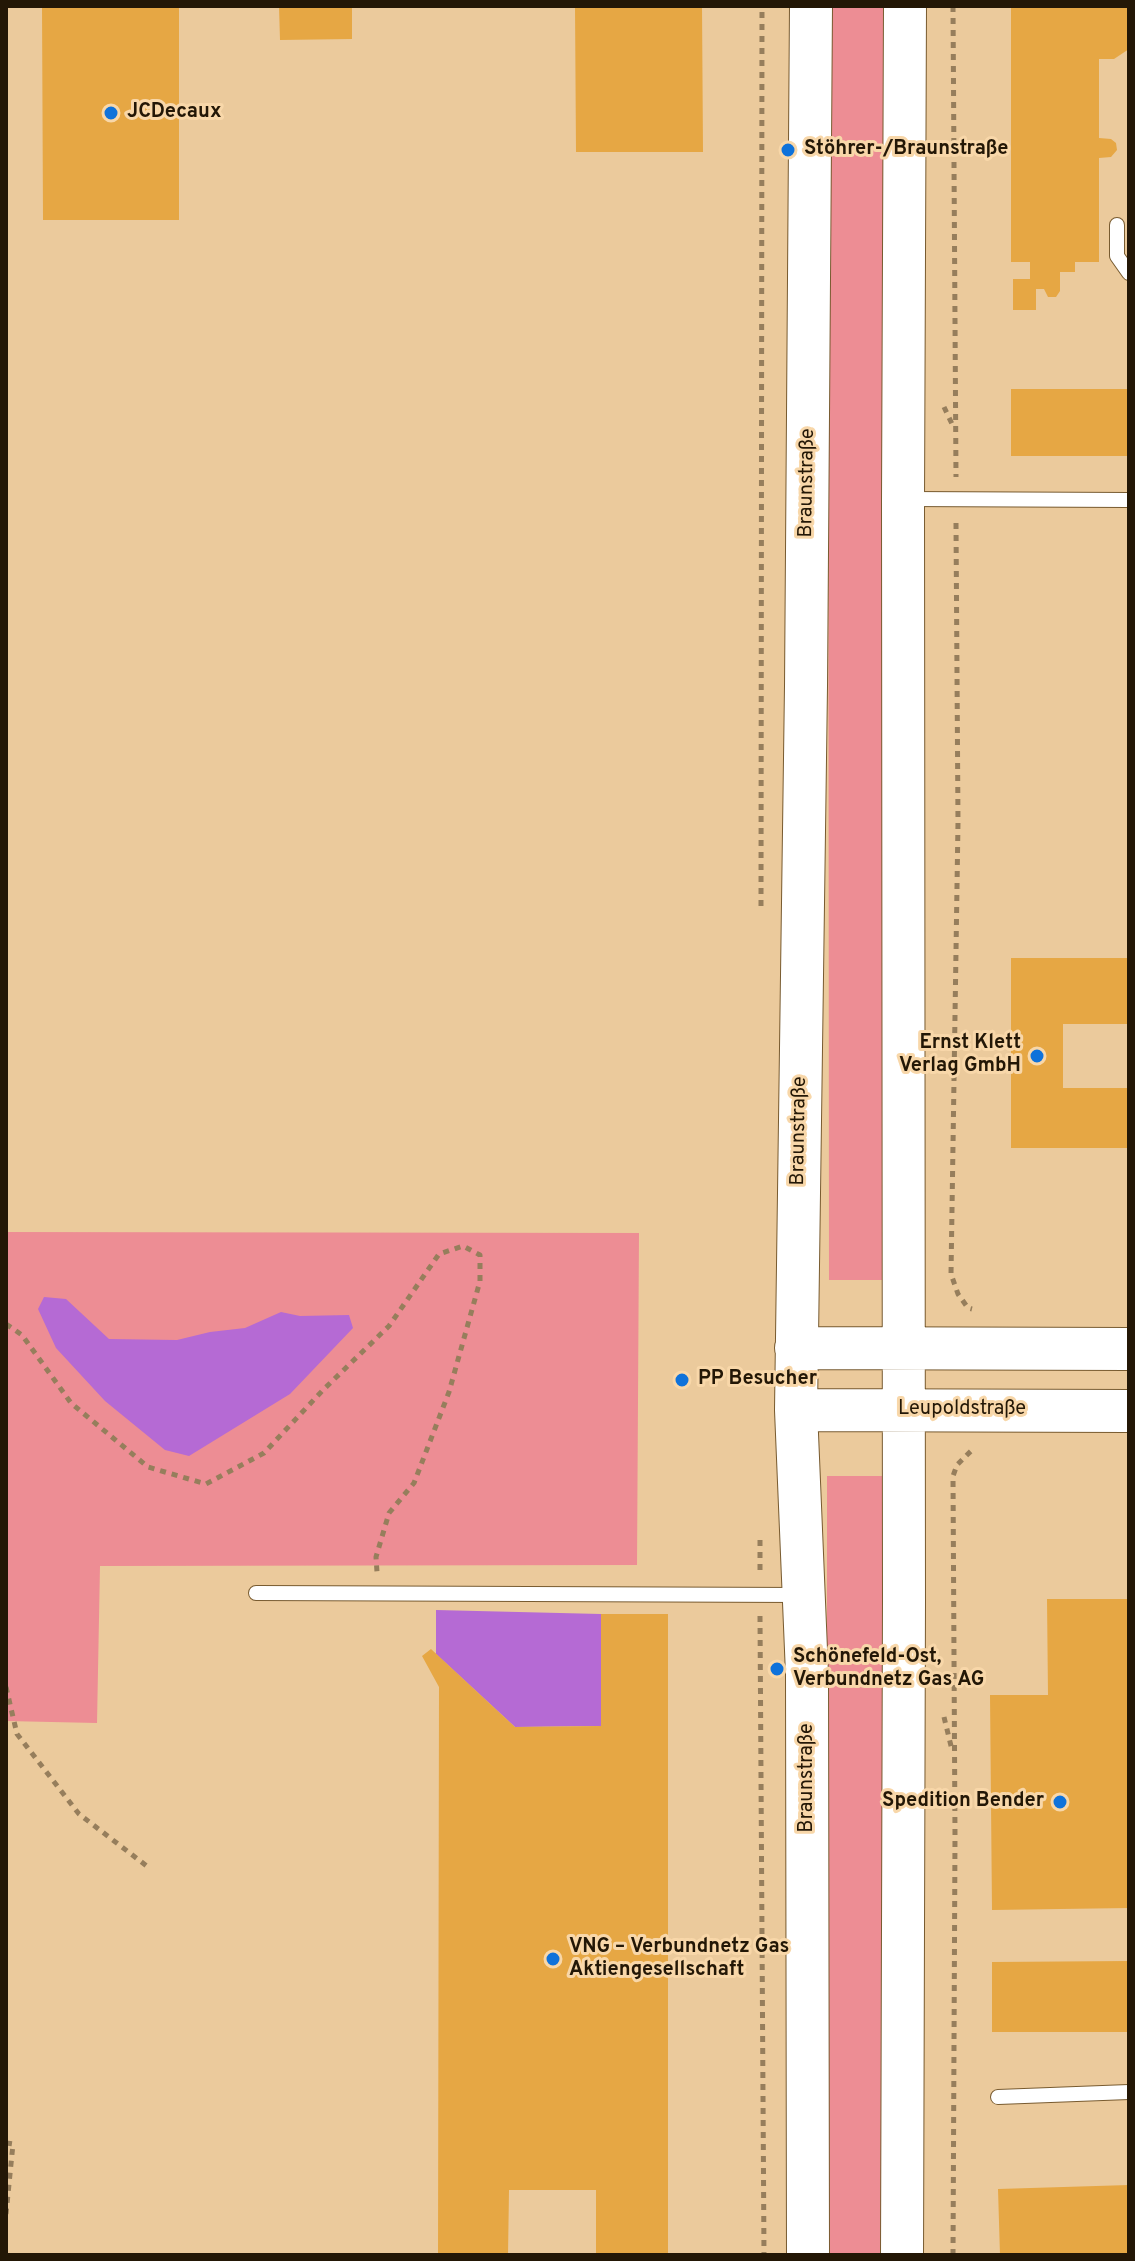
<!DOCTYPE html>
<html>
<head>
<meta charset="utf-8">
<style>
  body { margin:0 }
  #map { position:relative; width:1135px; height:2261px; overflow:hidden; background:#ebca9c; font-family:Overpass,sans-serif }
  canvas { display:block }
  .frame { position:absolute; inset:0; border:8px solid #231706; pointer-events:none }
</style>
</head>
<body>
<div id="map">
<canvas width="1135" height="2261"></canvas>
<div class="frame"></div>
</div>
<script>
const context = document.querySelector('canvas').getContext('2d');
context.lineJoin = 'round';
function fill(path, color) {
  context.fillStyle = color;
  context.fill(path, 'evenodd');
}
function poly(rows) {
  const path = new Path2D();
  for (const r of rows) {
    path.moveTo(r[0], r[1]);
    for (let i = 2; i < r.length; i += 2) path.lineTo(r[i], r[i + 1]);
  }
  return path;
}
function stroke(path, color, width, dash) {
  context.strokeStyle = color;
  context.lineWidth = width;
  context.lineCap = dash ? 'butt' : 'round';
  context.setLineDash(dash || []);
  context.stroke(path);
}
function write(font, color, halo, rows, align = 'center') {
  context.font = font + ' Overpass,sans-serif';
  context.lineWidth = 6;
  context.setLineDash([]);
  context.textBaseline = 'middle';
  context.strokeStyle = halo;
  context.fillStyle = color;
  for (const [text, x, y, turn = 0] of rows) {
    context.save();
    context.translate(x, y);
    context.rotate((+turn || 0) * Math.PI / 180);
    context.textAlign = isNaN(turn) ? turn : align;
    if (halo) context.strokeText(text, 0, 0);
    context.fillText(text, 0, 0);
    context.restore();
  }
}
const green = poly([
  [828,6,887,6,888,1280,829,1280],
  [6,1232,639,1233,637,1565,100,1566,97,1723,6,1721],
  [827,1476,885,1476,884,2255,827,2255]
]);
const water = poly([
  [44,1297,66,1299,109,1339,177,1340,210,1332,245,1328,281,1312,300,1316,349,1315,353,1328,290,1394,189,1456,165,1450,105,1401,56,1348,38,1309],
  [436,1610,601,1614,601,1726,515,1727,436,1654]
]);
const building = poly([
  [42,6,179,6,179,220,43,220],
  [279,6,352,6,352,39,280,40],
  [575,6,702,6,703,152,576,152],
  [1011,6,1129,6,1129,49,1114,59,1099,59,1099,138,1111,139,1116,143,1117,150,1111,157,1099,158,1099,262,1075,262,1075,272,1060,272,1060,291,1056,297,1048,297,1044,289,1036,289,1036,310,1013,310,1013,279,1030,279,1030,262,1011,262],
  [1011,389,1129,389,1129,456,1011,456],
  [1011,958,1129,958,1129,1024,1063,1024,1063,1088,1129,1088,1129,1148,1011,1148],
  [1047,1599,1129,1599,1129,1908,992,1910,990,1695,1048,1695],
  [601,1614,668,1614,668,2255,596,2255,596,2190,509,2190,508,2255,438,2255,439,1687,422,1656,431,1649,515,1727,601,1726],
  [1129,1961,1129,2032,992,2032,992,1962],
  [1129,2185,1129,2255,1000,2255,998,2189]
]);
const path = poly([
  [953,6,956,477],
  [944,407,953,426],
  [956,523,958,822,951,1274,958,1294,968,1308,972,1309],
  [761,906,762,6],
  [6,1324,22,1335,71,1403,148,1467,206,1484,264,1453,323,1390,389,1326,439,1254,463,1246,480,1255,480,1281,449,1392,414,1483,389,1513,376,1557,377,1572],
  [760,1540,760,1574],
  [760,1616,764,2255],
  [6,1687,17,1734,79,1814,148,1867],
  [944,1717,952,1750],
  [6,2143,13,2144,6,2214],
  [953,2255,955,1836,953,1476,957,1465,974,1448]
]);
const service = poly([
  [1117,225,1117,256,1129,273],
  [907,499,1129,500],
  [256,1593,800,1595],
  [998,2097,1129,2092]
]);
const secondary = poly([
  [796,1348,1129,1349],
  [796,1410,1129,1411],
  [808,2255,807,1674,796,1410,806,686,811,6],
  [902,2255,904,1599,903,499,905,6]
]);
const markers = [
  [111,113,8,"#0f72da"],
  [788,150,8,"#0f72da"],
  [1037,1056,8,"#0f72da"],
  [682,1380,8,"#0f72da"],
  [777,1669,8,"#0f72da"],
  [1060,1802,8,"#0f72da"],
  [553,1959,8,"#0f72da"]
];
const poiNames = [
  ["JCDecaux",127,113],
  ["Stöhrer-/Braunstraße",804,150],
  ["Ernst Klett",1021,1044,"right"],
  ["Verlag GmbH",1021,1067,"right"],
  ["PP Besucher",698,1380],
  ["Schönefeld-Ost,",793,1658],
  ["Verbundnetz Gas AG",793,1681],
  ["Spedition Bender",1044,1802,"right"],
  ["VNG – Verbundnetz Gas",569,1948],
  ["Aktiengesellschaft",569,1971]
];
const streetNames = [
  ["Braunstraße",808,483,-89],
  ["Braunstraße",800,1131,-89],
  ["Leupoldstraße",962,1410],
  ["Braunstraße",808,1778,-90]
];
fill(green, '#ed8d94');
fill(water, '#b56ad4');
fill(building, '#e6a744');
stroke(service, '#785b30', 16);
stroke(secondary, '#785b30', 44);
stroke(path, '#967e5c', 5, [6, 6]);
stroke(service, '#fff', 14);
stroke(secondary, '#fff', 42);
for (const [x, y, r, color] of markers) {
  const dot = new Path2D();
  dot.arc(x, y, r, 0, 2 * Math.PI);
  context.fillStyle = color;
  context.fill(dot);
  stroke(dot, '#f8d7a9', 3);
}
write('bold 20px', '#231706', '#f8d7a9', poiNames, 'left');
write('20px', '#231706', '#f8d7a9', streetNames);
</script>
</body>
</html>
